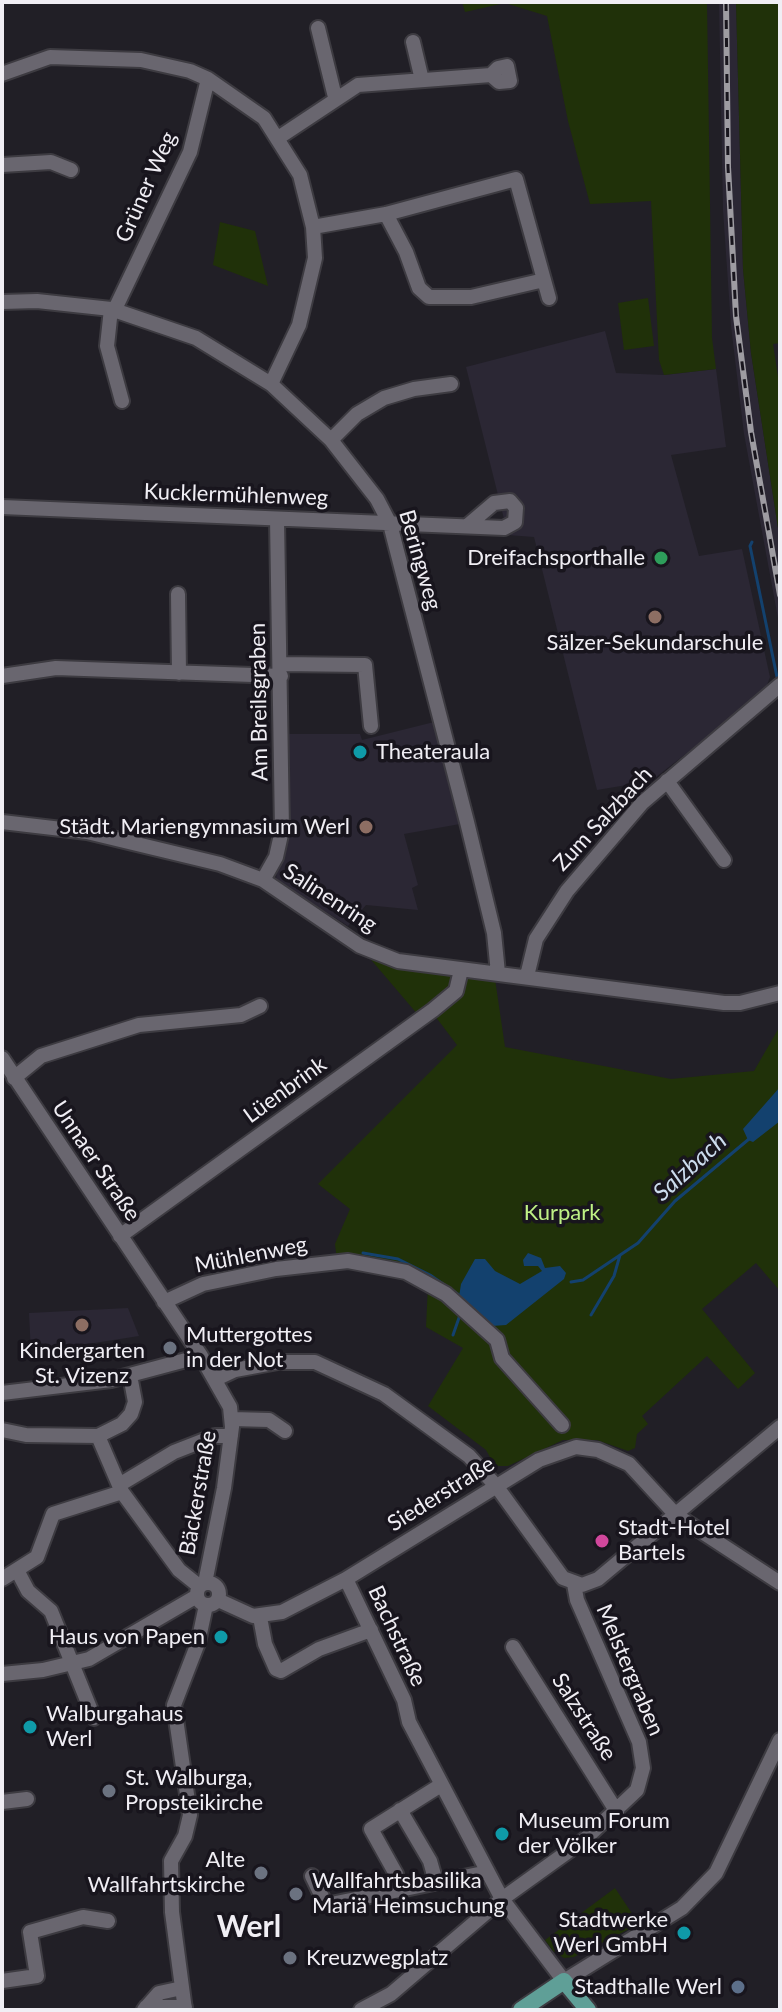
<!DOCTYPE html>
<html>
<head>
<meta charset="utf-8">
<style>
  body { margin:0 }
  #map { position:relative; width:782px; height:2012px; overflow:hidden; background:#211f26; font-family:Lato,sans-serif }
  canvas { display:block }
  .frame { position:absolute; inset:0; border:4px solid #f0eef4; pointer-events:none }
</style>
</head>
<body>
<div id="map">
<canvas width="782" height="2012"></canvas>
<div class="frame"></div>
</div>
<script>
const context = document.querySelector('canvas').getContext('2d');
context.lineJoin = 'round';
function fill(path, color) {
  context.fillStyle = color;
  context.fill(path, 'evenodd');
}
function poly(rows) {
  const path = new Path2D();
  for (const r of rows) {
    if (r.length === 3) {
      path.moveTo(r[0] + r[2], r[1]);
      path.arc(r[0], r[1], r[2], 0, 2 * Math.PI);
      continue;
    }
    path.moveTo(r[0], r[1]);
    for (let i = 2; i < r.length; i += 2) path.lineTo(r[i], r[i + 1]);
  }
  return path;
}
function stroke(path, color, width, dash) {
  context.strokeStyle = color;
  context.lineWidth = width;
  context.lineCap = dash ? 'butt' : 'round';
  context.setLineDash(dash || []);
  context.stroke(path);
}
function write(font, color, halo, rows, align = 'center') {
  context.font = font + ' Lato,sans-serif';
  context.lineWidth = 7;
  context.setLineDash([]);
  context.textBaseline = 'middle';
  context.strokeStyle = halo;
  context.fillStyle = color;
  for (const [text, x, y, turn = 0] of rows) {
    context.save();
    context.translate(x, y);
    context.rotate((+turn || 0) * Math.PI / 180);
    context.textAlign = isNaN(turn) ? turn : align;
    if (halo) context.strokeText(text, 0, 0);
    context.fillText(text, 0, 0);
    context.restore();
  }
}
const built = poly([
  [719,2,736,2,743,269,751,353,780,541,780,629,744,434,731,326,723,210],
  [605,331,616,373,664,375,716,369,726,447,671,455,699,556,742,549,770,677,764,693,651,781,597,790,534,537,508,535,466,367],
  [434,722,460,824,404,834,418,885,412,888,418,910,366,905,348,926,276,880,287,734,360,734,362,740],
  [128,1308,139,1336,31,1353,29,1313]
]);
const green = poly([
  [462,2,707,2,712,338,716,369,664,375,659,360,651,201,590,204,568,121,547,16,505,3,465,12],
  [736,2,780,2,780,343,773,344,780,390,780,541,751,353,743,269],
  [220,222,255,231,268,286,213,265],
  [648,298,654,346,624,350,618,303],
  [367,955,450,972,455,983,419,1016],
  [467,976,495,979,505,1047,671,1079,754,1071,780,1026,780,1291,756,1263,702,1309,755,1373,738,1389,707,1356,642,1416,648,1424,637,1434,635,1448,628,1451,597,1440,563,1440,508,1466,495,1466,486,1450,428,1406,463,1348,426,1327,428,1286,372,1266,338,1269,335,1244,350,1209,318,1184,457,1045,435,1016],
  [615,1888,639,1924,574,1957,564,1958,553,1951,545,1940]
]);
const water = poly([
  [780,1087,780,1121,753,1142,748,1140,743,1129],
  [528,1253,541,1258,545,1268,560,1266,566,1273,564,1279,506,1325,492,1326,459,1297,461,1284,475,1259,485,1259,495,1271,520,1284,542,1271,538,1266,524,1266,523,1260]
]);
const stream = poly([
  [752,542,750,546,777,677],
  [780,730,780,731],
  [363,1253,398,1259,430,1275,459,1295],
  [571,1282,583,1280,638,1243,675,1201,749,1139],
  [591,1315,614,1276,620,1255],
  [453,1335,460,1315]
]);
const minor = poly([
  [318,28,335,97],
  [413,42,422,80],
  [2,74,50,57,141,60,190,71,208,79,264,118,300,175,313,227,315,258,299,325,271,384],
  [278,138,358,85,491,75,499,82,510,81,507,66,498,68,491,75],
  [2,165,51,162,71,170],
  [386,214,406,252,419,288,429,297,471,297,544,280],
  [313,227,386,214,516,179,549,298],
  [2,302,37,301,111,309,196,338,271,384,331,440,377,499,390,524,467,822,494,933,498,973],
  [111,309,107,346,122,401],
  [115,309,190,152,208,79],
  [331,440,357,414,384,398,414,389,451,384],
  [2,507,504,528,515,522,516,508,510,501,494,503,467,526],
  [178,594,179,673],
  [280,664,365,665,371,726],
  [2,676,56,668,281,676],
  [667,781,724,860],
  [2,822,87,832,220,864,263,880,360,946,398,961,724,1003,740,1003,780,993],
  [263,880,276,857,282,830,277,519],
  [527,976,536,939,567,891,642,803,780,685],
  [2,1058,201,1356,230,1407,232,1427,224,1488,205,1583],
  [14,1078,41,1056,139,1025,241,1015,260,1006],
  [120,1236,433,1010,456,991,461,970],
  [164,1302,203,1284,276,1269,348,1261,406,1272,446,1294,497,1340,502,1358,562,1425],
  [130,1375,135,1402,131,1414,122,1424,98,1436,122,1492,179,1570,199,1586],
  [216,1379,235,1370,278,1362,315,1362,384,1394,469,1456,497,1487,563,1578,582,1585,598,1579,780,1427],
  [2,1393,111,1380,201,1356],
  [232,1419,269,1420,285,1431],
  [2,1430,26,1435,98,1436],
  [119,1485,174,1452,215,1436,231,1436],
  [18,1572,28,1591,51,1611,94,1718],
  [2,1579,37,1557,53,1514,122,1492],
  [346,1579,404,1700,409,1722,502,1899,564,1981,682,1908,716,1873,780,1740],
  [208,1594,11],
  [218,1600,253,1616,282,1612,346,1579,539,1460,576,1447,598,1450,629,1464,676,1515,780,1583],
  [260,1617,265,1644,276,1669,281,1671,319,1649,371,1630],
  [513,1647,617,1812],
  [2,1674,43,1670,89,1659,197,1596],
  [2,1802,27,1799],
  [400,1810,430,1861,436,1882],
  [312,1876,325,1903,331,1904,488,1872],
  [399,1890,396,1874,371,1829,441,1785],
  [2,1981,37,1976,30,1932,83,1917,108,1921],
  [146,2007,185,2007],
  [144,2010,159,1993,182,1988],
  [185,2010,172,1912,171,1861,185,1836,190,1815,174,1705,198,1643,206,1605],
  [361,2010,391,1994,502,1899,584,1840,637,1790,643,1768,639,1742,577,1600,574,1584]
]);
const major = poly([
  [521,2010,564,1981,588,2010]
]);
const rail = poly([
  [726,2,728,167,736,316,751,432,780,595]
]);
const markers = [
  [661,558,8,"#2e9e5b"],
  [655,617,8,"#8d6e63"],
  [360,752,8,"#0f9aa8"],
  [366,827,8,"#8d6e63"],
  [82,1325,8,"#8d6e63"],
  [170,1348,8,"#6b7280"],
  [602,1541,8,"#d1479c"],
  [221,1637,8,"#0f9aa8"],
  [30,1727,8,"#0f9aa8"],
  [109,1791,8,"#6b7280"],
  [502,1834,8,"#0f9aa8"],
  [261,1873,8,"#6b7280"],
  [296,1894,8,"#6b7280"],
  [684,1933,8,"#0f9aa8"],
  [290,1958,8,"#6b7280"],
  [738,1987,8,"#5c6f8a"]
];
const streetNames = [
  ["Grüner Weg",146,187,-66],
  ["Kucklermühlenweg",236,495,2],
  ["Beringweg",420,560,74],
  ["Am Breilsgraben",259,702,-91],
  ["Zum Salzbach",603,819,-47],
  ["Salinenring",330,898,33],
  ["Lüenbrink",285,1090,-36],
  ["Unnaer Straße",96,1161,56],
  ["Mühlenweg",251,1255,-11],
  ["Bäckerstraße",198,1493,-80],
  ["Siederstraße",441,1494,-32],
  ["Bachstraße",397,1636,65],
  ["Melstergraben",630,1670,67],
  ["Salzstraße",584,1717,57]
];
const poiNames = [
  ["Dreifachsporthalle",645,558,"right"],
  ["Sälzer-Sekundarschule",655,643,"center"],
  ["Theateraula",376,752],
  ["Städt. Mariengymnasium Werl",350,827,"right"],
  ["Muttergottes",186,1335],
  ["in der Not",186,1360],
  ["Kindergarten",82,1351,"center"],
  ["St. Vizenz",82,1376,"center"],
  ["Stadt-Hotel",618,1528],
  ["Bartels",618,1553],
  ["Haus von Papen",205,1637,"right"],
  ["Walburgahaus",46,1714],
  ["Werl",46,1739],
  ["St. Walburga,",125,1778],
  ["Propsteikirche",125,1803],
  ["Museum Forum",518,1821],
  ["der Völker",518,1846],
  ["Alte",245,1860,"right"],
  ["Wallfahrtskirche",245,1885,"right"],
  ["Wallfahrtsbasilika",312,1881],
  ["Mariä Heimsuchung",312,1906],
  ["Stadtwerke",668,1920,"right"],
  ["Werl GmbH",668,1945,"right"],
  ["Kreuzwegplatz",306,1958],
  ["Stadthalle Werl",722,1987,"right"]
];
const parkNames = [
  ["Kurpark",562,1213]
];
const waterNames = [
  ["Salzbach",690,1167,-42]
];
const districtNames = [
  ["Werl",249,1927]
];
fill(built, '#2b2734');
fill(green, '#203109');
fill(water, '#13416e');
stroke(stream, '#13416e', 3);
stroke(minor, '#3d3b41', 18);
stroke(major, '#3d3b41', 20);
stroke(minor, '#69666f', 14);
stroke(major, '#5f9f97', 16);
stroke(rail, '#9e9ca2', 6);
stroke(rail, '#18151d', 3, [9]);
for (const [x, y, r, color] of markers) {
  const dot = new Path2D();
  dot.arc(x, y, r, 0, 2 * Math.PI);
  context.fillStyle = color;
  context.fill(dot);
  stroke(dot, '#18151d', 3);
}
write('22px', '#f0eef4', '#18151d', streetNames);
write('22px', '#f0eef4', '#18151d', poiNames, 'left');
write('22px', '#bef085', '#18151d', parkNames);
write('italic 24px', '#ccdced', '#18151d', waterNames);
write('bold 30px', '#f0eef4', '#18151d', districtNames);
</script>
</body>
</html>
